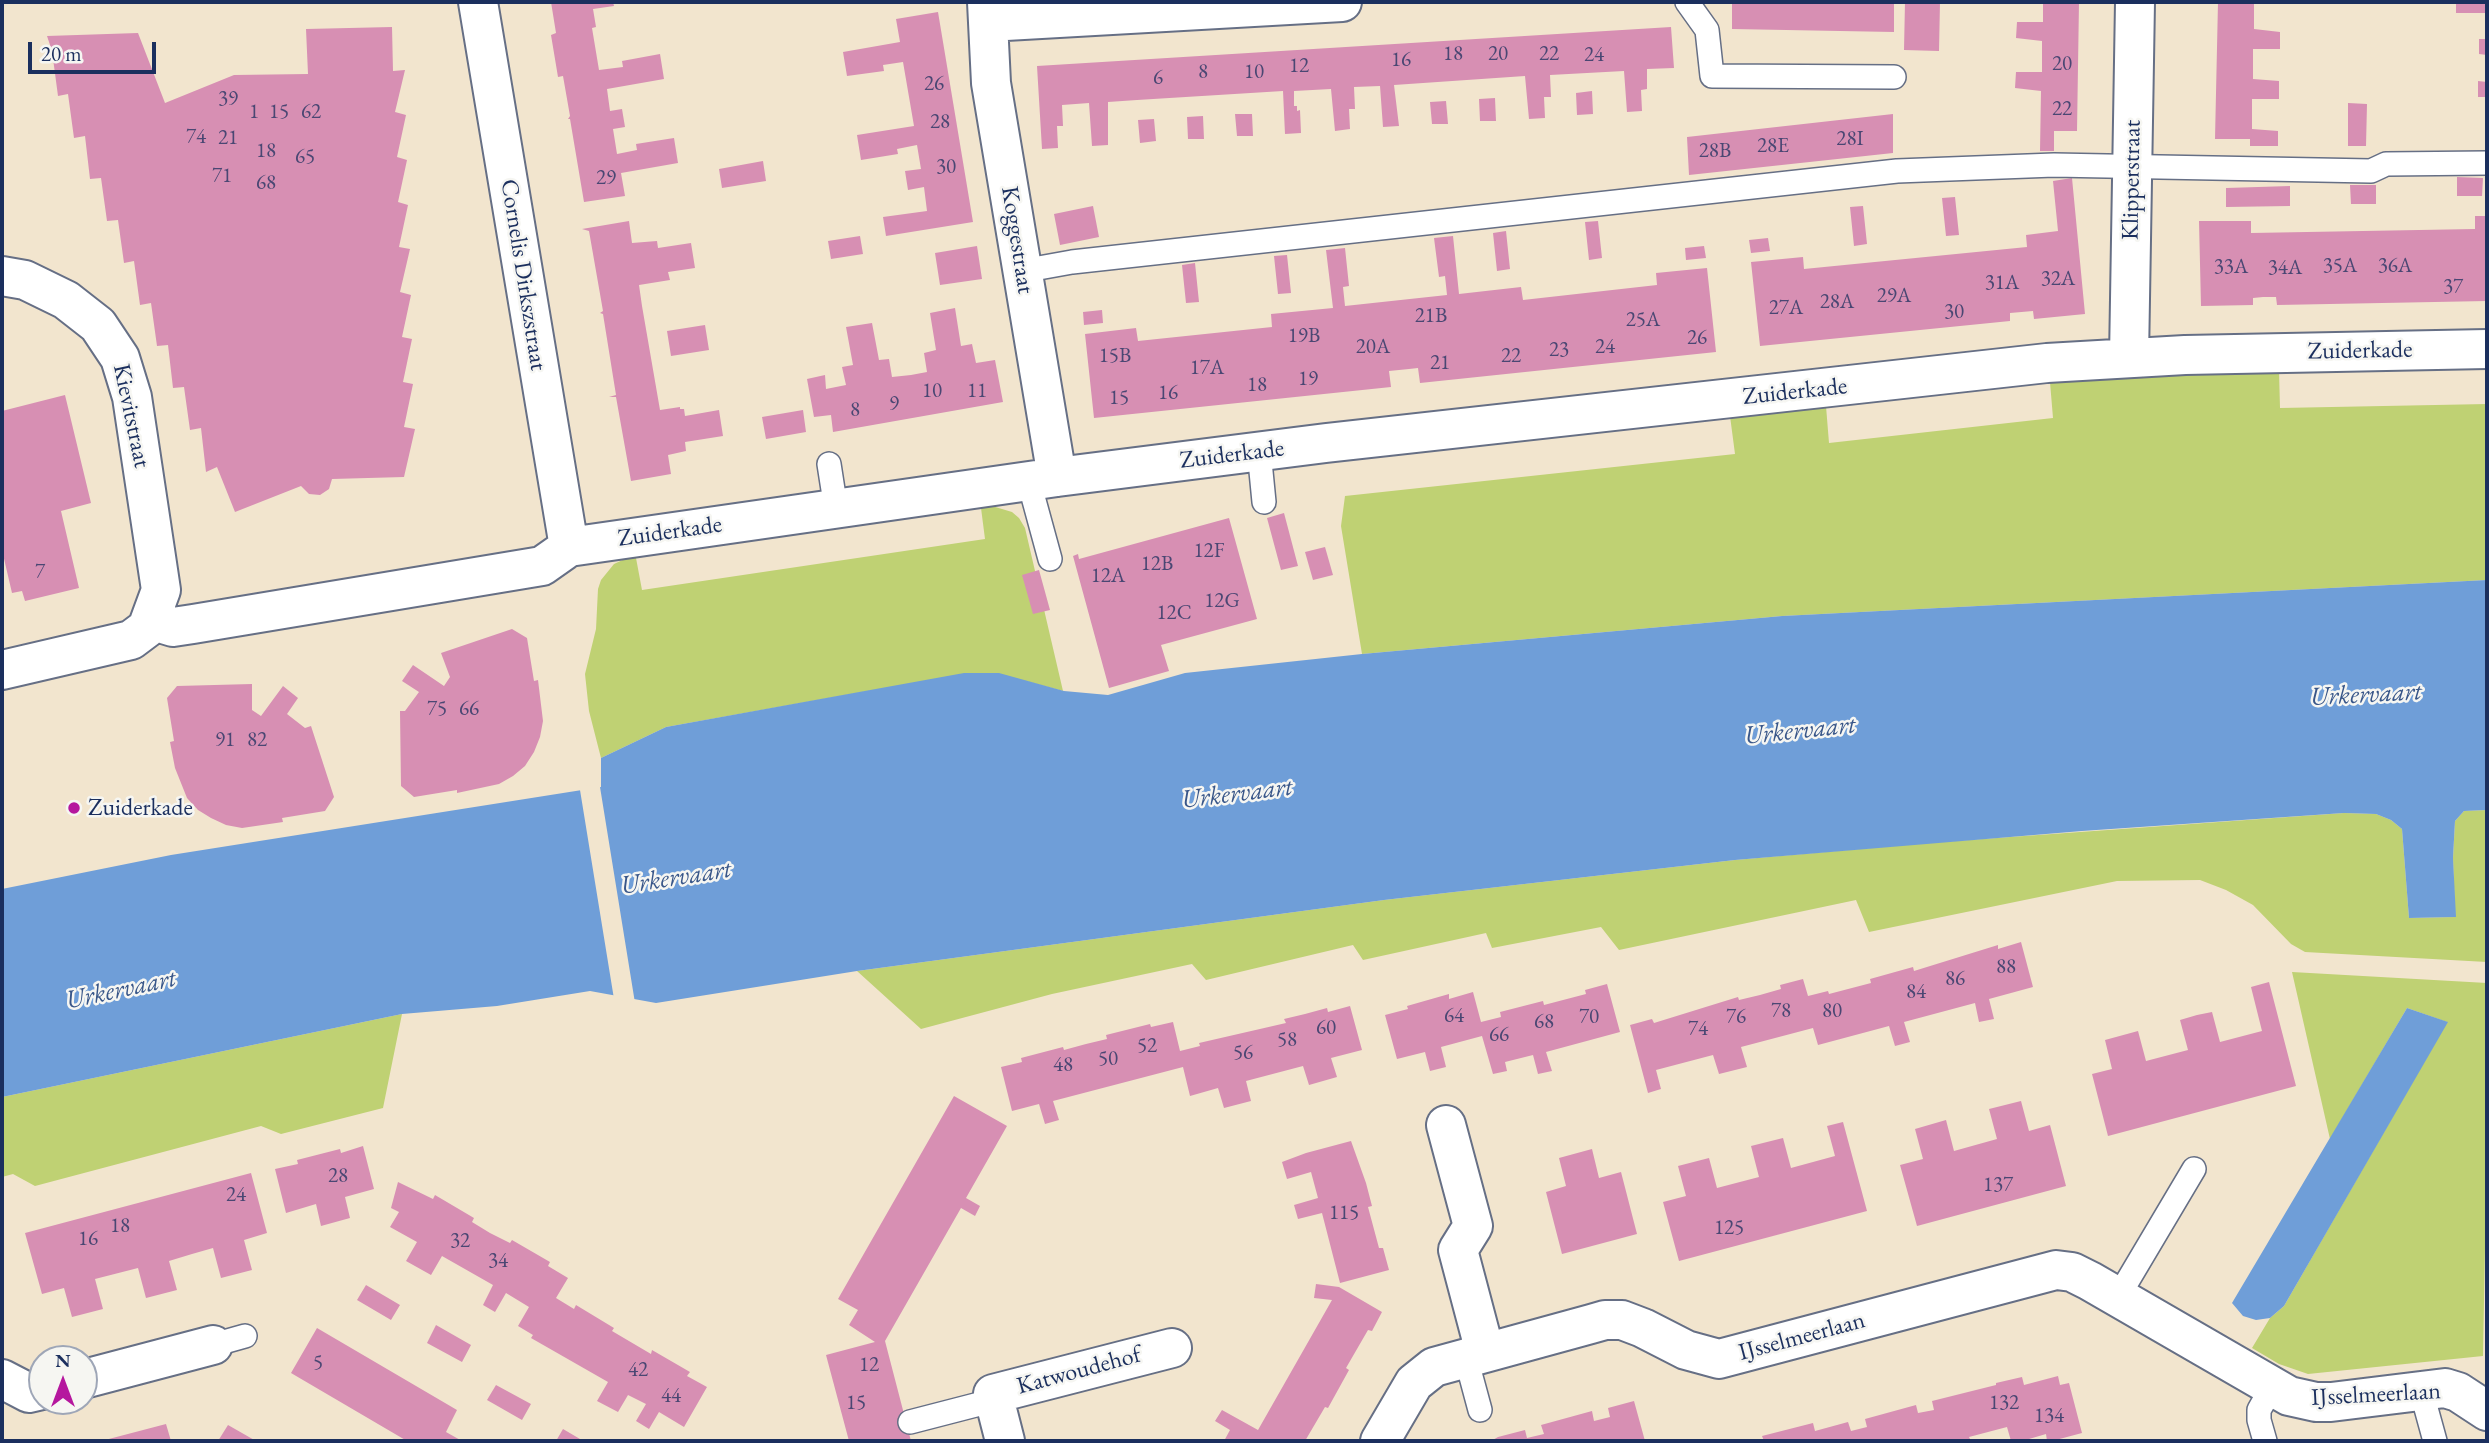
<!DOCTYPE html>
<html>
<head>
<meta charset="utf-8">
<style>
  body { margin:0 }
  #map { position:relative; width:2489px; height:1443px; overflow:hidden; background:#f2e5ce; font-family:"EB Garamond",serif }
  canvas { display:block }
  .frame { position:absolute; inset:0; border:4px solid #1b2f5e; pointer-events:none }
  .north { position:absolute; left:28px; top:1345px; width:70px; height:70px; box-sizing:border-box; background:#f6f6f2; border:2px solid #9ea6b7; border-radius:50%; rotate:0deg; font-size:19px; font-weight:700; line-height:28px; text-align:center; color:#1b2f5e }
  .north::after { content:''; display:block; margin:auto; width:24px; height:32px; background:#b5179e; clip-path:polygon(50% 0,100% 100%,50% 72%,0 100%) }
  .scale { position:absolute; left:28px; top:42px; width:128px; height:32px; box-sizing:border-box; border:4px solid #1b2f5e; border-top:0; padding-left:9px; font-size:21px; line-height:24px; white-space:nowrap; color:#1b2f5e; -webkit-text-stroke:5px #f6f6f2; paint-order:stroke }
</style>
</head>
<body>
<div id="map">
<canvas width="2489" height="1443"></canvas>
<div class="frame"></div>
<div class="north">N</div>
<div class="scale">20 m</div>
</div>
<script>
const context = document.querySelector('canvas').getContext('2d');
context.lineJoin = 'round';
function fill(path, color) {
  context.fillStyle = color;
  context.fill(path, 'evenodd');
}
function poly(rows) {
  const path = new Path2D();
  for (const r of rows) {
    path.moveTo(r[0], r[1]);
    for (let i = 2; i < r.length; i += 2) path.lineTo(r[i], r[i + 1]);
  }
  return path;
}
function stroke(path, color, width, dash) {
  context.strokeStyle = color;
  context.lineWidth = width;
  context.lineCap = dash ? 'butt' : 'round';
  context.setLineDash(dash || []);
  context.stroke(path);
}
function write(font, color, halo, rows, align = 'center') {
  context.font = font + ' "EB Garamond",serif';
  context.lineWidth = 5;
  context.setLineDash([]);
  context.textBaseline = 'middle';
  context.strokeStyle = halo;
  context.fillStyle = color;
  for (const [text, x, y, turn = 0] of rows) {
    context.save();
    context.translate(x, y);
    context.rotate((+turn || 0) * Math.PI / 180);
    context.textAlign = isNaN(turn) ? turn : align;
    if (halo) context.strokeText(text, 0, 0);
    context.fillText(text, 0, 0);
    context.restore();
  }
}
const green = poly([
  [2279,370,2280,408,2487,404,2487,580,1782,616,1362,654,1341,526,1345,496,1735,454,1730,416,1826,406,1829,443,2053,418,2050,382],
  [992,506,1012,512,1019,518,1025,528,1063,691,999,674,964,674,666,727,601,758,589,711,585,674,596,629,598,589,601,580,614,564,629,557,636,558,642,590,985,539,981,508],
  [2487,810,2487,962,2305,952,2291,944,2253,905,2226,890,2200,880,2117,881,1869,932,1856,900,1619,950,1601,927,1492,948,1486,933,1363,960,1353,945,1206,980,1192,964,1052,994,921,1029,857,971,1384,900,1735,860,1927,843,2344,813,2376,814,2391,820,2402,829,2409,918,2455,917,2453,858,2455,821,2464,811],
  [2292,972,2487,983,2487,1140,2483,1356,2308,1374,2279,1364,2252,1348,2270,1318,2284,1306,2447,1022,2407,1008,2330,1139],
  [402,1014,383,1108,281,1134,261,1126,35,1186,13,1174,2,1177,2,1097]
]);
const water = poly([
  [2487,580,2487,810,2464,811,2455,821,2453,858,2456,917,2409,918,2402,829,2391,820,2376,814,2344,813,2082,831,1735,860,1384,900,857,971,656,1003,590,991,497,1006,402,1014,2,1097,2,889,171,855,601,787,601,758,666,727,964,673,999,673,1064,691,1108,695,1185,673,1362,654,1782,616],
  [2407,1008,2448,1022,2284,1306,2270,1318,2256,1320,2243,1316,2232,1303]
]);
const pier = poly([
  [598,771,600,787,635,1003,614,999,580,790,579,787,598,784]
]);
const building = poly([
  [551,2,613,2,614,6,593,9,596,27,592,28,599,70,623,67,622,61,660,54,664,79,607,89,610,111,622,109,625,127,613,129,617,154,637,150,636,144,674,138,678,163,621,173,625,196,584,202,570,119,568,119,570,116,563,76,558,77,551,35,556,33],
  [1732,2,1894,2,1894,32,1732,29],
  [1905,2,1940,2,1939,51,1904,50],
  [2043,2,2079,2,2077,131,2054,131,2054,151,2040,151,2041,91,2015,88,2016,72,2042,72,2042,41,2016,38,2017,22,2043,22],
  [2218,2,2254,2,2254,29,2280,32,2280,49,2253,49,2253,79,2279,81,2279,99,2252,99,2252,129,2278,131,2278,146,2250,146,2250,139,2215,139],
  [2456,2,2487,2,2487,13,2456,13],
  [938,12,973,222,886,236,883,217,927,211,924,187,908,190,905,171,921,169,917,145,897,149,898,154,861,160,857,135,914,126,903,62,883,65,884,71,847,76,843,52,900,42,896,19],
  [392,27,393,71,405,70,395,112,406,115,397,157,407,160,398,202,408,205,399,247,410,249,400,292,411,295,402,337,412,339,403,382,413,384,404,427,415,429,404,477,332,479,329,489,320,495,309,494,301,486,235,512,217,467,206,472,201,428,190,430,184,387,173,388,168,345,157,346,151,303,140,305,134,261,124,263,118,220,107,221,101,178,90,179,85,136,74,138,68,94,58,96,52,51,47,36,138,33,165,103,234,75,308,74,306,29],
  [1671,27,1674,68,1647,69,1647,89,1641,90,1642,111,1627,112,1624,71,1550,75,1551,97,1544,97,1545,118,1529,119,1525,76,1394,85,1399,126,1383,127,1380,86,1354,87,1355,109,1349,109,1350,129,1335,131,1331,89,1294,91,1294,106,1297,106,1297,111,1300,110,1301,133,1285,134,1283,91,1137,100,1108,102,1108,145,1092,146,1089,103,1062,105,1063,126,1057,126,1058,148,1042,149,1037,66],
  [2479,39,2487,39,2487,55,2479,54],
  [2478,81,2487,82,2487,97,2478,97],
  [1592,91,1593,114,1577,115,1576,93],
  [1495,98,1496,121,1480,121,1479,99],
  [1446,101,1448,124,1432,124,1430,102],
  [2348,103,2367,104,2366,146,2348,146],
  [1235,114,1252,114,1253,136,1237,136],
  [1893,114,1893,153,1689,175,1687,137],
  [1203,116,1204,139,1188,139,1187,117],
  [1154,119,1156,141,1140,143,1138,120],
  [763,161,766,181,722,188,719,169],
  [2457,177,2483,178,2482,196,2457,196],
  [2072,178,2085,314,2034,319,2033,311,2010,313,2010,321,1760,346,1751,262,1803,257,1804,269,2027,247,2026,235,2058,231,2053,181],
  [2350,185,2376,185,2376,204,2351,204],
  [2290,186,2290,206,2226,207,2226,188],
  [1955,197,1959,235,1946,236,1942,198],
  [1093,206,1099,237,1060,245,1054,214],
  [1863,206,1867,244,1854,246,1850,207],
  [2475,216,2487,216,2487,301,2277,305,2276,297,2263,297,2253,298,2253,305,2201,306,2199,221,2251,221,2251,233,2475,229],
  [629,221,632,243,657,241,658,248,691,243,695,268,668,272,670,280,639,285,642,306,660,410,680,407,680,409,684,409,685,416,719,410,723,436,685,442,686,451,668,455,671,474,631,481,616,397,609,397,616,395,603,314,600,313,603,311,589,231,582,229],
  [1598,221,1602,258,1589,260,1585,222],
  [1506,231,1510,269,1497,271,1493,233],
  [860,236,863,254,831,259,828,241],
  [1453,236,1459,294,1521,287,1523,300,1657,285,1656,273,1707,268,1716,352,1420,383,1418,368,1409,369,1389,371,1391,387,1094,418,1085,334,1136,328,1138,341,1272,327,1271,314,1333,308,1326,250,1345,248,1349,286,1343,287,1345,306,1447,295,1445,276,1439,277,1434,238],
  [1768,238,1770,251,1751,253,1749,240],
  [977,246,982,279,940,285,935,253],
  [1704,246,1706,258,1686,260,1685,248],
  [1287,255,1291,293,1278,294,1274,256],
  [1195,263,1199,302,1186,303,1182,265],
  [955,308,961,346,972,344,976,363,995,360,1003,402,833,432,831,415,814,417,807,379,825,375,826,389,846,385,842,367,853,365,846,327,872,323,879,360,889,359,892,377,911,375,927,372,924,353,936,350,930,313],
  [1102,310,1103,323,1084,325,1083,312],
  [705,325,709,350,671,356,667,331],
  [65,395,91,503,61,511,79,588,25,601,22,591,12,593,2,550,2,411],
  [803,410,806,432,766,439,762,417],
  [1284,513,1298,566,1281,570,1267,518],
  [1229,518,1257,619,1161,645,1169,671,1109,688,1073,556,1078,554,1079,559],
  [1325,547,1333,575,1313,580,1305,552],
  [1039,570,1050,610,1033,614,1022,575],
  [512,629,527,638,534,681,538,680,543,721,540,737,534,752,525,766,513,776,499,784,457,793,457,790,414,797,401,786,400,711,405,711,419,692,402,681,413,665,444,686,450,677,441,653],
  [252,684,252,710,261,716,283,686,298,698,287,714,305,728,311,726,334,797,325,811,282,818,283,822,242,828,226,825,211,818,198,810,187,798,175,768,170,742,174,741,167,698,177,686],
  [2021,942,2033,987,1989,999,1994,1019,1979,1022,1975,1003,1904,1022,1910,1042,1895,1046,1889,1026,1818,1045,1813,1028,1741,1047,1747,1067,1719,1074,1713,1055,1656,1070,1661,1089,1648,1093,1630,1025,1652,1019,1654,1023,1738,997,1739,1000,1760,995,1781,989,1780,985,1803,979,1808,996,1828,991,1829,994,1871,983,1870,979,1913,967,1914,971,1998,945,1998,949],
  [2269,982,2296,1086,2108,1136,2092,1074,2112,1069,2105,1040,2138,1031,2146,1061,2188,1050,2180,1020,2197,1015,2212,1012,2220,1042,2262,1031,2251,987],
  [1607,984,1620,1032,1546,1052,1552,1071,1538,1074,1533,1055,1505,1062,1507,1071,1493,1074,1482,1036,1441,1047,1446,1067,1430,1071,1425,1052,1397,1059,1385,1015,1408,1009,1407,1006,1449,994,1449,999,1473,992,1481,1022,1501,1017,1500,1012,1543,1001,1544,1005,1586,994,1585,990],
  [1350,1006,1362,1050,1331,1058,1337,1077,1309,1085,1303,1066,1246,1081,1251,1101,1224,1108,1218,1088,1190,1096,1183,1067,1053,1101,1059,1120,1045,1124,1039,1104,1012,1111,1001,1067,1022,1062,1021,1058,1063,1047,1064,1050,1086,1044,1107,1039,1106,1035,1150,1024,1151,1027,1173,1022,1180,1051,1200,1046,1199,1043,1286,1023,1284,1019,1305,1014,1327,1008,1328,1012],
  [954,1096,1007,1126,966,1198,980,1206,975,1216,961,1208,885,1341,911,1441,849,1441,826,1355,875,1342,849,1325,858,1310,838,1299],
  [2021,1101,2029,1131,2050,1125,2066,1186,1917,1226,1900,1165,1923,1159,1915,1129,1946,1120,1954,1151,1997,1139,1989,1109],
  [1843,1122,1867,1211,1679,1261,1663,1202,1686,1196,1678,1166,1709,1158,1717,1188,1759,1177,1751,1146,1783,1138,1791,1168,1835,1156,1827,1126],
  [1351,1141,1366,1183,1372,1206,1368,1207,1379,1248,1383,1248,1389,1270,1340,1283,1322,1213,1298,1219,1294,1205,1318,1198,1311,1172,1287,1179,1282,1162,1306,1153],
  [363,1146,374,1189,345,1197,350,1218,321,1226,316,1204,286,1213,275,1169,298,1164,297,1160,340,1149,341,1153],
  [1592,1149,1599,1178,1621,1172,1637,1234,1562,1254,1546,1192,1566,1186,1559,1158],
  [251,1173,267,1233,244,1240,252,1270,221,1278,213,1248,192,1254,169,1261,177,1290,146,1298,138,1268,95,1279,103,1309,72,1317,64,1288,42,1294,25,1233],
  [398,1182,433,1199,435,1195,474,1218,472,1222,490,1233,510,1243,512,1240,550,1262,548,1266,568,1278,556,1298,574,1309,576,1305,614,1328,612,1331,651,1354,652,1350,690,1372,687,1376,707,1387,684,1427,659,1412,649,1429,636,1421,646,1404,628,1395,618,1412,597,1401,608,1382,531,1338,533,1335,518,1326,529,1307,506,1293,495,1312,483,1305,493,1285,442,1256,431,1275,406,1261,417,1242,390,1227,399,1212,391,1208],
  [1316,1284,1339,1287,1382,1312,1372,1331,1368,1330,1346,1368,1349,1370,1328,1408,1325,1407,1305,1441,1224,1441,1230,1430,1215,1421,1222,1410,1258,1430,1332,1300,1314,1298],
  [366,1285,400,1305,391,1320,357,1300],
  [436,1325,471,1345,462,1362,427,1343],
  [317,1328,457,1410,446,1432,462,1441,407,1441,291,1373],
  [2058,1376,2060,1385,2069,1383,2082,1433,2052,1441,2047,1441,2046,1434,2029,1439,2029,1441,2011,1441,2007,1427,1969,1437,1971,1441,1764,1441,1762,1436,1813,1423,1815,1431,1848,1422,1851,1431,1867,1427,1865,1419,1916,1405,1918,1413,1934,1410,1932,1401,1996,1385,1996,1383,2022,1377,2024,1385],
  [496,1385,531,1404,522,1420,487,1400],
  [1634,1401,1645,1441,1491,1441,1498,1437,1525,1430,1527,1438,1544,1434,1541,1425,1592,1411,1594,1421,1610,1417,1608,1408],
  [166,1424,171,1441,105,1441,105,1440],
  [228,1425,256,1441,218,1441],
  [563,1429,580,1439,584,1441,556,1441]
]);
const lane = poly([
  [1687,2,1707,30,1712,76,1894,77],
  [1022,271,1072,262,1897,171,2054,165,2371,171,2386,164,2487,163],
  [1259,451,1264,502],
  [829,464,836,509],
  [1029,482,1050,559],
  [2118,1297,2194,1169],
  [213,1345,245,1336],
  [1466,1358,1480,1410],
  [2421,1390,2435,1441],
  [910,1422,995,1400],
  [2265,1441,2259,1420,2259,1410,2272,1387]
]);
const street = poly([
  [478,2,569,547],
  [987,2,991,83,1057,477],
  [988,22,1342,2],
  [2,276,25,280,66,300,98,325,120,358,132,397,161,590,147,628,131,640,2,670],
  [2129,358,2135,2],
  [150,620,173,627,193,624,542,566,569,547,1057,477,1326,443,2047,363,2185,355,2487,349],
  [1446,1125,1473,1226,1458,1250,1485,1352],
  [2,1379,29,1393,42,1390],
  [84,1379,213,1345],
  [1005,1441,993,1394,1172,1348],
  [1380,1441,1414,1383,1434,1367,1591,1324,1605,1320,1622,1320,1643,1328,1686,1350,1719,1359,2056,1270,2072,1272,2090,1281,2289,1396,2316,1402,2331,1402,2445,1388,2458,1392,2487,1411]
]);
const markers = [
  [74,808,7,"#b5179e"]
];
const numberNames = [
  ["18",1453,54],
  ["20",1498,54],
  ["22",1549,54],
  ["24",1594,55],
  ["16",1401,60],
  ["20",2062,64],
  ["12",1299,66],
  ["8",1203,72],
  ["10",1254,72],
  ["6",1158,78],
  ["26",934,84],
  ["39",228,99],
  ["22",2062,109],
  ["1",254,112],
  ["15",279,112],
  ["62",311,112],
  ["28",940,122],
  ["74",196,137],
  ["21",228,138],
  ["28I",1850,139],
  ["28E",1773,146],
  ["18",266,151],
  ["28B",1715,151],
  ["65",305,157],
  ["30",946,167],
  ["71",222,176],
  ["29",606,178],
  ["68",266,183],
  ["35A",2340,266],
  ["36A",2395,266],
  ["33A",2231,267],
  ["34A",2285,268],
  ["32A",2058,279],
  ["31A",2002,283],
  ["37",2453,287],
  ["29A",1894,296],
  ["28A",1837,302],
  ["27A",1786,308],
  ["30",1954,312],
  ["21B",1431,316],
  ["25A",1643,320],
  ["19B",1304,336],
  ["26",1697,338],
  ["20A",1373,347],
  ["24",1605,347],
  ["23",1559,350],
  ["15B",1115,356],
  ["22",1511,356],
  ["21",1440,363],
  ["17A",1207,368],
  ["19",1308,379],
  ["18",1257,385],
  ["10",932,391],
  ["11",977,391],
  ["16",1168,393],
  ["15",1119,398],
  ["9",894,404],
  ["8",855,410],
  ["12F",1209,551],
  ["12B",1157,564],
  ["7",40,572],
  ["12A",1108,576],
  ["12G",1222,601],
  ["12C",1174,613],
  ["75",437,709],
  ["66",469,709],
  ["91",225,740],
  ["82",257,740],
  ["88",2006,967],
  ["86",1955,979],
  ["84",1916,992],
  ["78",1781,1011],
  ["80",1832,1011],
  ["64",1454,1016],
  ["70",1589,1017],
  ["76",1736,1017],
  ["68",1544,1022],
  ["60",1326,1028],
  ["74",1698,1029],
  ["66",1499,1035],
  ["58",1287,1040],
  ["52",1147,1046],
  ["56",1243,1053],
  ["50",1108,1059],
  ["48",1063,1065],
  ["28",338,1176],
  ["137",1998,1185],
  ["24",236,1195],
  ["115",1344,1213],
  ["18",120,1226],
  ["125",1729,1228],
  ["16",88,1239],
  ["32",460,1241],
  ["34",498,1261],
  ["5",318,1363],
  ["12",869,1365],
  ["42",638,1370],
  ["44",671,1396],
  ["15",856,1403],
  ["132",2004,1403],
  ["134",2049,1416]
];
const streetNames = [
  ["Klipperstraat",2132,180,-89],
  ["Koggestraat",1017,240,81],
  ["Cornelis Dirkszstraat",523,275,81],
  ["Zuiderkade",2360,351,-1],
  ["Zuiderkade",1795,392,-6],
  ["Kievitstraat",131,416,78],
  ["Zuiderkade",1232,455,-7],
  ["Zuiderkade",670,532,-8],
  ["IJsselmeerlaan",1802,1337,-15],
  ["Katwoudehof",1079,1371,-15],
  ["IJsselmeerlaan",2376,1395,-3]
];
const poiNames = [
  ["Zuiderkade",88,808]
];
const waterNames = [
  ["Urkervaart",2366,695,-3],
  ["Urkervaart",1800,731,-6],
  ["Urkervaart",1237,794,-7],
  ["Urkervaart",676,878,-9],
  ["Urkervaart",121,990,-12]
];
fill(green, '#bfd173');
fill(water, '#6f9ed8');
fill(pier, '#f2e5ce');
fill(building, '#d78fb3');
stroke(lane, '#666f85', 26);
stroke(street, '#666f85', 42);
stroke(lane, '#fff', 23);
stroke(street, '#fff', 38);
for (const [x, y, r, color] of markers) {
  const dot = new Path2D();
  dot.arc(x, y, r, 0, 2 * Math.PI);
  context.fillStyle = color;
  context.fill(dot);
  stroke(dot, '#f6f6f2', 2.5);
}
write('21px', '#4a4773', null, numberNames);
write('24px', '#1b2f5e', '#f6f6f2', streetNames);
write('24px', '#1b2f5e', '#f6f6f2', poiNames, 'left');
write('italic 26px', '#385689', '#f6f6f2', waterNames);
</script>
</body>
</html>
